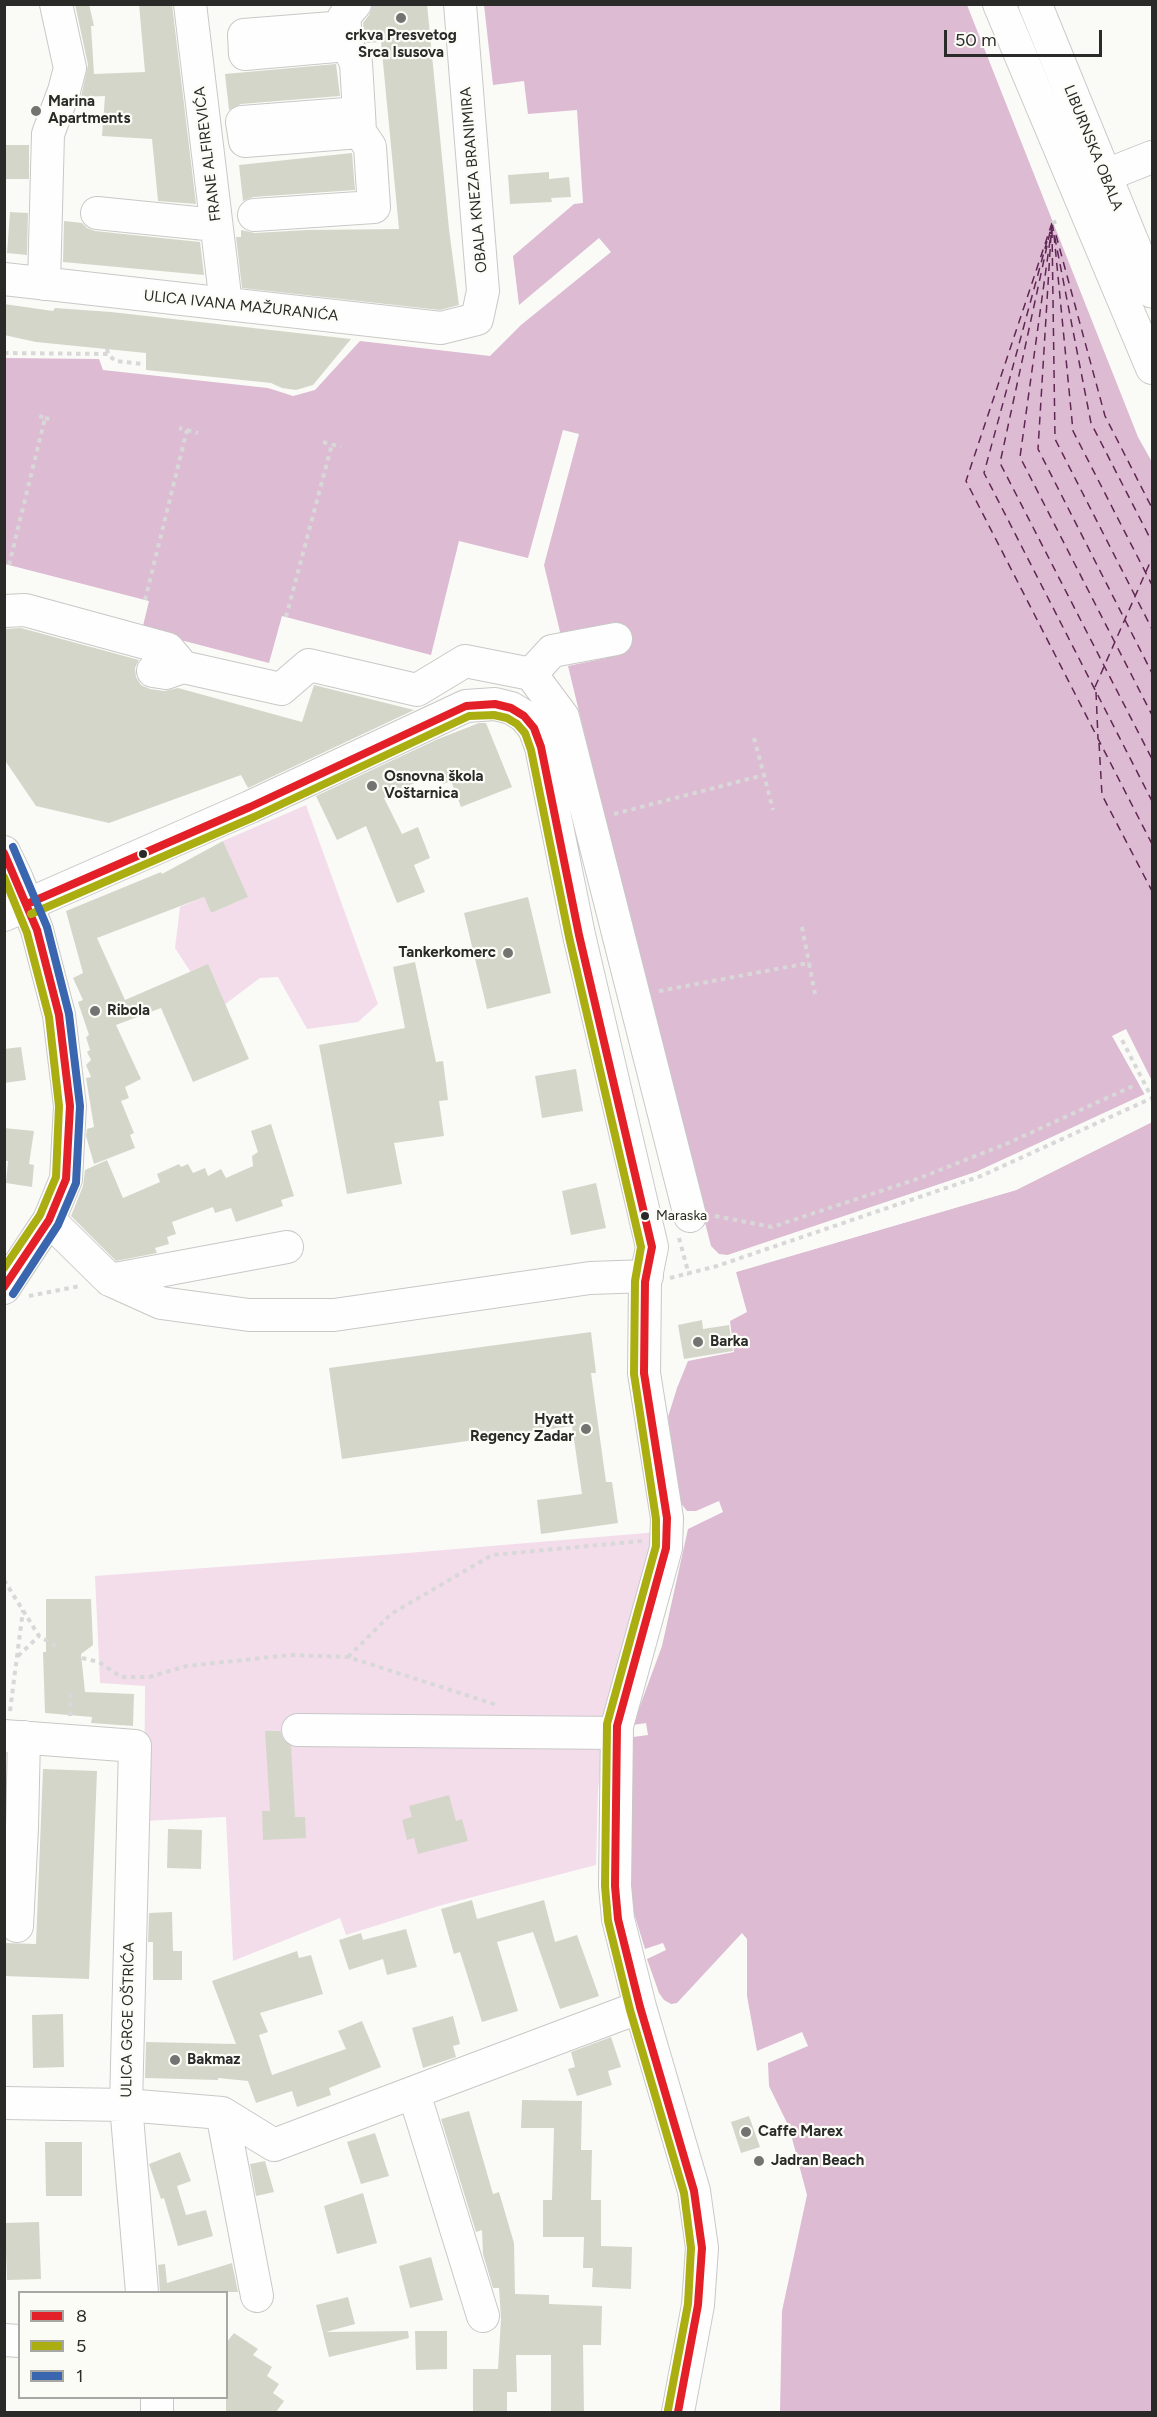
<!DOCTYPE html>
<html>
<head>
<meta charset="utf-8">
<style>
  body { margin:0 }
  #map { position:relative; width:1157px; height:2417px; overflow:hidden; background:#fafbf7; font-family:Figtree,sans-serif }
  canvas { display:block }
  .frame { position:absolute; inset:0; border:6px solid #2a2b29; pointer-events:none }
  .legend { position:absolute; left:18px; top:2291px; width:210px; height:108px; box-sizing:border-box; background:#fbfcf6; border:2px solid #a7a8a4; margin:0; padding:8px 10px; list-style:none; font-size:18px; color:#2a2b29 }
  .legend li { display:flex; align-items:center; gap:12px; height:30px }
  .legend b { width:30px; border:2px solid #a7a8a4 }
  .scale { position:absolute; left:944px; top:30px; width:158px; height:27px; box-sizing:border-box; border:3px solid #2a2b29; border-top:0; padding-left:8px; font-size:18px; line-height:21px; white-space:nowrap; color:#2a2b29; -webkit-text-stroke:4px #fbfcf6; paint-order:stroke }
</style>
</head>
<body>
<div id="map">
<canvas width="1157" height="2417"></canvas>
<div class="frame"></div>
<ul class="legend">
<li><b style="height:8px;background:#e32028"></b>8</li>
<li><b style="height:8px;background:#abae11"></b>5</li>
<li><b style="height:8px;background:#3a66af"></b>1</li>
</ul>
<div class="scale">50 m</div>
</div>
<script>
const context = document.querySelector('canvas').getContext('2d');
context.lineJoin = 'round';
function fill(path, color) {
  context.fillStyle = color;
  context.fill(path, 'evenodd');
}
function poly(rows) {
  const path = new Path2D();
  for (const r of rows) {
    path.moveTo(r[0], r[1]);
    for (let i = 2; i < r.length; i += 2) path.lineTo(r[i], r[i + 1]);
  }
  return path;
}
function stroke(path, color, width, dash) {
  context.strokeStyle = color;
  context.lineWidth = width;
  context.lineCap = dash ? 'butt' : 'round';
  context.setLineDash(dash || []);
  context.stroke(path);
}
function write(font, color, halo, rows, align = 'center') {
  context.font = font + ' Figtree,sans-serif';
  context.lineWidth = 4.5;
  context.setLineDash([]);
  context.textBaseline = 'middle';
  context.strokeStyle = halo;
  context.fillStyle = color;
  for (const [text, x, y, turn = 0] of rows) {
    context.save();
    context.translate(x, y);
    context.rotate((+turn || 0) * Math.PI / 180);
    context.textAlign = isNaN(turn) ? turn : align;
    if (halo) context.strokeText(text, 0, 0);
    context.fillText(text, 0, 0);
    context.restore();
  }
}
const green = poly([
  [306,805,378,1004,358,1022,307,1029,278,977,260,978,216,1011,175,948,180,907,204,897,211,913,247,897,223,841],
  [658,1532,606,1728,598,1790,596,1865,442,1905,346,1935,340,1918,233,1961,226,1817,144,1821,145,1686,100,1683,95,1576,396,1554]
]);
const water = poly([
  [484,5,967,5,1138,437,1152,462,1152,1081,1126,1029,1112,1036,1145,1095,976,1172,728,1255,719,1254,711,1246,662,1054,568,666,606,658,605,650,561,636,544,565,579,434,563,430,528,558,459,541,431,655,282,616,269,663,142,630,149,601,5,564,5,358,99,359,103,370,268,388,293,396,315,390,360,341,490,356,521,325,611,252,599,238,519,305,513,256,574,204,583,203,577,110,528,114,524,81,493,85],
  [1152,1122,1152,2412,780,2412,782,2311,807,2195,789,2127,769,2086,768,2063,808,2046,802,2032,757,2051,747,1996,747,1939,742,1933,677,2003,671,2004,664,2000,659,1993,647,1959,666,1950,663,1943,645,1949,630,1900,627,1861,633,1737,648,1735,646,1723,633,1725,662,1646,688,1529,723,1512,719,1501,696,1511,687,1511,680,1502,668,1417,677,1388,688,1361,734,1352,730,1321,747,1312,736,1272,1016,1190]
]);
const pier = poly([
  [1147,1093,1146,1097,977,1174,729,1258,728,1255,976,1172],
  [1152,1119,1152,1122,1016,1190,736,1272,735,1269,1015,1187]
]);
const ferry = poly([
  [1052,223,966,481,1152,844],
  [1052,223,1091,423,1152,542],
  [1052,226,1020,457,1152,715],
  [1052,230,1055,439,1152,629],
  [1050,232,1000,463,1152,759],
  [1051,235,1038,449,1152,673],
  [1054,235,1073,431,1152,585],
  [1056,235,1105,416,1152,508],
  [1047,241,984,473,1152,801],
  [1095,687,1152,558],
  [1096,692,1098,738],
  [1099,743,1102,795,1152,891]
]);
const building = poly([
  [75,4,89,4,94,26,91,26,94,74,145,72,139,4,172,4,196,204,158,201,152,139,102,136,105,96,81,97,88,65],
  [373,4,427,4,449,229,459,305,440,310,242,288,236,237,241,237,241,230,255,233,307,230,399,229,381,42,366,43,365,40,363,23,369,15],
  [336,64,340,96,241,104,229,110,225,74],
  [4,145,29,145,29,179,4,179],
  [352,153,355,190,253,197,243,201,239,165],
  [549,172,549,179,569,177,571,197,551,198,552,202,510,204,508,175],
  [10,212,28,213,27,255,7,253],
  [64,221,82,223,87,228,95,231,200,242,204,275,63,262],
  [4,304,53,311,55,308,111,312,351,339,313,385,296,390,282,388,271,383,146,370,146,353,36,342,4,335],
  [21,628,139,660,135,668,136,677,141,685,150,689,164,691,178,688,302,722,314,685,414,710,248,788,241,775,109,823,36,806,4,759,4,629],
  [479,723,486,723,512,787,461,807,451,781,443,784,438,771,384,798,402,834,418,827,430,858,414,865,425,892,397,903,366,826,337,840,316,796,438,739],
  [223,841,248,897,211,913,204,897,97,938,125,1000,208,964,249,1059,193,1082,161,1008,116,1025,141,1079,125,1087,129,1098,121,1101,134,1133,130,1135,135,1148,94,1164,86,1136,87,1129,94,1127,86,1078,91,1077,86,1065,91,1060,87,1052,90,1050,86,1037,89,1035,78,1002,83,1000,73,978,83,973,66,911,161,872,162,874],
  [528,897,551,993,487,1009,464,913],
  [415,962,436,1062,443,1061,448,1100,439,1101,444,1136,394,1143,402,1184,347,1194,319,1045,405,1028,393,967],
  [21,1047,26,1080,4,1083,4,1049],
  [576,1069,583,1111,542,1118,535,1076],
  [271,1124,294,1196,281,1200,283,1206,236,1222,231,1208,215,1213,213,1207,172,1222,176,1234,167,1237,169,1244,155,1248,157,1253,116,1261,71,1216,83,1186,85,1170,107,1160,123,1198,160,1182,157,1174,179,1164,181,1167,188,1164,193,1173,205,1168,208,1176,221,1169,226,1178,253,1166,252,1156,258,1152,251,1131],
  [4,1128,34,1131,29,1164,34,1165,32,1187,6,1183,8,1161,4,1161],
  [596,1183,606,1228,571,1235,562,1191],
  [702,1320,703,1329,729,1325,733,1351,684,1359,678,1325],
  [591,1332,596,1373,591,1373,606,1482,612,1482,618,1523,541,1534,537,1500,582,1494,572,1426,342,1459,329,1368],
  [46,1599,91,1599,93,1645,81,1654,85,1692,134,1694,133,1726,91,1723,92,1717,45,1713,43,1652,46,1652],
  [265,1731,280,1731,283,1739,291,1746,295,1817,305,1817,306,1838,263,1840,262,1811,270,1811],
  [43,1769,97,1771,89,1979,4,1976,4,1943,36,1944],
  [449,1795,456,1821,462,1819,468,1841,418,1854,414,1838,407,1840,402,1820,412,1817,409,1806],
  [168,1829,202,1830,201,1869,167,1868],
  [472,1900,477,1919,544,1900,555,1942,577,1935,599,1996,560,2009,533,1932,497,1942,518,2011,482,2022,460,1952,454,1954,441,1909],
  [172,1912,173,1951,182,1951,182,1980,153,1980,153,1942,148,1942,149,1913],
  [406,1929,417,1967,387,1975,383,1959,349,1970,339,1940,361,1933,363,1940],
  [297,1951,299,1958,311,1955,323,1994,260,2013,268,2032,259,2035,272,2075,346,2049,338,2031,362,2021,381,2067,329,2088,331,2095,297,2107,292,2091,256,2103,248,2081,218,2078,218,2080,145,2078,146,2042,236,2044,212,1981],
  [63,2014,64,2067,33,2068,32,2015],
  [453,2016,460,2044,453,2046,456,2057,423,2068,412,2028],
  [611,2037,621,2067,608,2071,612,2085,577,2096,568,2069,575,2067,571,2052],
  [522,2100,582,2101,581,2150,592,2150,591,2200,601,2200,601,2246,632,2247,631,2289,592,2287,593,2268,583,2268,584,2237,543,2237,543,2200,552,2200,554,2128,521,2128],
  [469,2111,493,2194,499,2192,514,2243,515,2294,549,2295,549,2304,602,2306,601,2345,583,2345,584,2412,551,2412,551,2355,516,2355,517,2392,507,2392,507,2412,473,2412,473,2369,498,2369,501,2319,499,2288,493,2288,483,2254,482,2230,476,2232,441,2119],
  [749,2116,760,2147,741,2153,731,2122],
  [375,2133,389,2176,361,2184,347,2142],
  [45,2142,82,2142,82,2196,46,2196],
  [180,2152,191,2181,177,2186,186,2215,206,2210,213,2236,178,2246,164,2198,161,2199,149,2164],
  [265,2161,274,2192,256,2196,250,2164],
  [363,2193,377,2243,337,2254,324,2206],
  [39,2222,41,2279,7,2280,5,2223],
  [431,2257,443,2300,410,2308,399,2266],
  [232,2263,238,2292,160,2292,158,2265,165,2264,167,2283],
  [348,2297,355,2324,326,2332,408,2331,409,2338,329,2357,316,2305],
  [415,2331,447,2331,447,2369,416,2370],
  [234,2333,258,2349,253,2355,272,2367,267,2376,279,2384,273,2393,284,2401,276,2412,226,2412,226,2343]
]);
const path = poly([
  [1052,223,1058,221],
  [107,349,108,354,115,361,143,364],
  [4,353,108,354],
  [45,418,54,420],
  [187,430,198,433],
  [323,442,341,447],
  [9,565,45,418,37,415],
  [145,600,187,430,179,428],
  [286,617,332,444],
  [754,738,764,775],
  [614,814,764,775,773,810],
  [802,927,809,963],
  [659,991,809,963,815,994],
  [715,1216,772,1227,917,1179,1006,1144,1133,1086],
  [679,1238,689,1275],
  [670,1278,717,1266,981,1176,1152,1098,1120,1036],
  [29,1296,80,1286],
  [4,1580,39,1636,56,1646],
  [18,1656,39,1636],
  [348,1657,391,1614,492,1555,642,1541],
  [82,1658,99,1662,121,1677,149,1677,187,1666,290,1655,348,1657,497,1705],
  [10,1711,23,1610],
  [70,1716,71,1693]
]);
const minor = poly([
  [190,4,226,304],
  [999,4,1152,368],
  [345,27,244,35,245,54,347,45,344,17,355,4],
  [347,45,356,63,359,113,242,122,245,141,360,132,359,113],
  [1104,176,1152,157],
  [97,213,216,225],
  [254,215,374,207,370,147,360,132],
  [4,279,441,328,477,319,483,291,460,4],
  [44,284,48,134,64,91,70,68,56,4],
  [4,611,25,610,168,649,183,667,281,689,309,665,417,690,465,661,531,674,563,717,690,1216],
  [153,671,166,673,183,667],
  [531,674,552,651,616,639],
  [4,852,17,879,37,930,59,1015,70,1106,66,1179,49,1220,4,1288],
  [4,915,250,807,466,706,495,704,511,708,524,716,534,728,541,747,579,935,652,1247,645,1282,644,1373,667,1518,666,1548,617,1726,615,1886,618,1919,640,2007,694,2191,702,2248,698,2305,678,2412],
  [49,1220,110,1280,287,1247],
  [110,1280,161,1303,249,1315,334,1315,590,1278,647,1276],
  [298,1730,617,1733],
  [4,1736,135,1746,126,2105,142,2292],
  [17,1926,22,1828,24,1737],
  [414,2093,483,2316],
  [4,2103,126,2105,222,2113,274,2145,640,2007],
  [222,2113,257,2296],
  [4,2340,20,2341],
  [157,2412,157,2398]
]);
const major = poly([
  [1035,4,1152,291]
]);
const bus1 = poly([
  [4,853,37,930,59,1015,70,1106,66,1179,49,1220,4,1287],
  [27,904,250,807,466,706,495,704,511,708,524,716,534,728,541,747,579,935,652,1247,645,1282,644,1373,667,1518,666,1548,617,1726,615,1886,618,1919,640,2007,694,2191,702,2248,698,2305,678,2412]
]);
const bus2 = poly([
  [4,877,27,933,49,1017,59,1106,56,1177,40,1215,4,1268],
  [31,914,254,817,469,716,494,715,507,718,517,724,525,733,531,750,569,937,641,1247,635,1281,634,1374,656,1519,656,1546,607,1724,605,1886,608,1921,630,2010,684,2193,691,2248,688,2304,668,2410]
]);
const bus3 = poly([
  [13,1294,58,1225,76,1183,80,1106,69,1014,47,927,13,847]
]);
const markers = [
  [401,18,6,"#737471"],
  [36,111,6,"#737471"],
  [372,786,6,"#737471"],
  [143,854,5,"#2a2b29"],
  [508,953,6,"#737471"],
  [95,1011,6,"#737471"],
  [645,1216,5,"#2a2b29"],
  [698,1342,6,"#737471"],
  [586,1429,6,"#737471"],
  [175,2060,6,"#737471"],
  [746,2132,6,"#737471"],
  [759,2161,6,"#737471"]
];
const busNames = [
  ["Maraska",656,1216]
];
const poiNames = [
  ["crkva Presvetog",401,36,"center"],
  ["Srca Isusova",401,53,"center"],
  ["Marina",48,102],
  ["Apartments",48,119],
  ["Osnovna škola",384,777],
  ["Voštarnica",384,794],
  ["Tankerkomerc",496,953,"right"],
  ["Ribola",107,1011],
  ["Barka",710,1342],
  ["Hyatt",574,1420,"right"],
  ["Regency Zadar",574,1437,"right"],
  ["Bakmaz",187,2060],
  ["Caffe Marex",758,2132],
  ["Jadran Beach",771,2161]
];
const streetNames = [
  ["LIBURNSKA OBALA",1093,148,68],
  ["FRANE ALFIREVIĆA",208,154,-97],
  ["OBALA KNEZA BRANIMIRA",474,180,-95],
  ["ULICA IVANA MAŽURANIĆA",241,306,6],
  ["ULICA GRGE OŠTRIĆA",128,2020,-89]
];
fill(green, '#f3ddeb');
fill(water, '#ddbbd3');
fill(pier, '#fafbf7');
stroke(ferry, '#5f2754', 1.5, [8, 6]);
fill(building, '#d5d6ca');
stroke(minor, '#c8c9c7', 34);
stroke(major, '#c8c9c7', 35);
stroke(path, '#d8d8d8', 4, [4.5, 4.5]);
stroke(minor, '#fefefe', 32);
stroke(major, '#fefefe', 33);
stroke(bus1, '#e32028', 8);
stroke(bus2, '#abae11', 8);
stroke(bus3, '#3a66af', 8);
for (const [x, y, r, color] of markers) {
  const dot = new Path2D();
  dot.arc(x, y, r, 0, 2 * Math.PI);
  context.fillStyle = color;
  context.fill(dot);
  stroke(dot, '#fbfcf6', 2);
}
write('14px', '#2a2b29', '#fbfcf6', busNames, 'left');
write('bold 15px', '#2a2b29', '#fbfcf6', poiNames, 'left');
write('15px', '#2a2b29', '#fbfcf6', streetNames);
</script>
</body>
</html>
